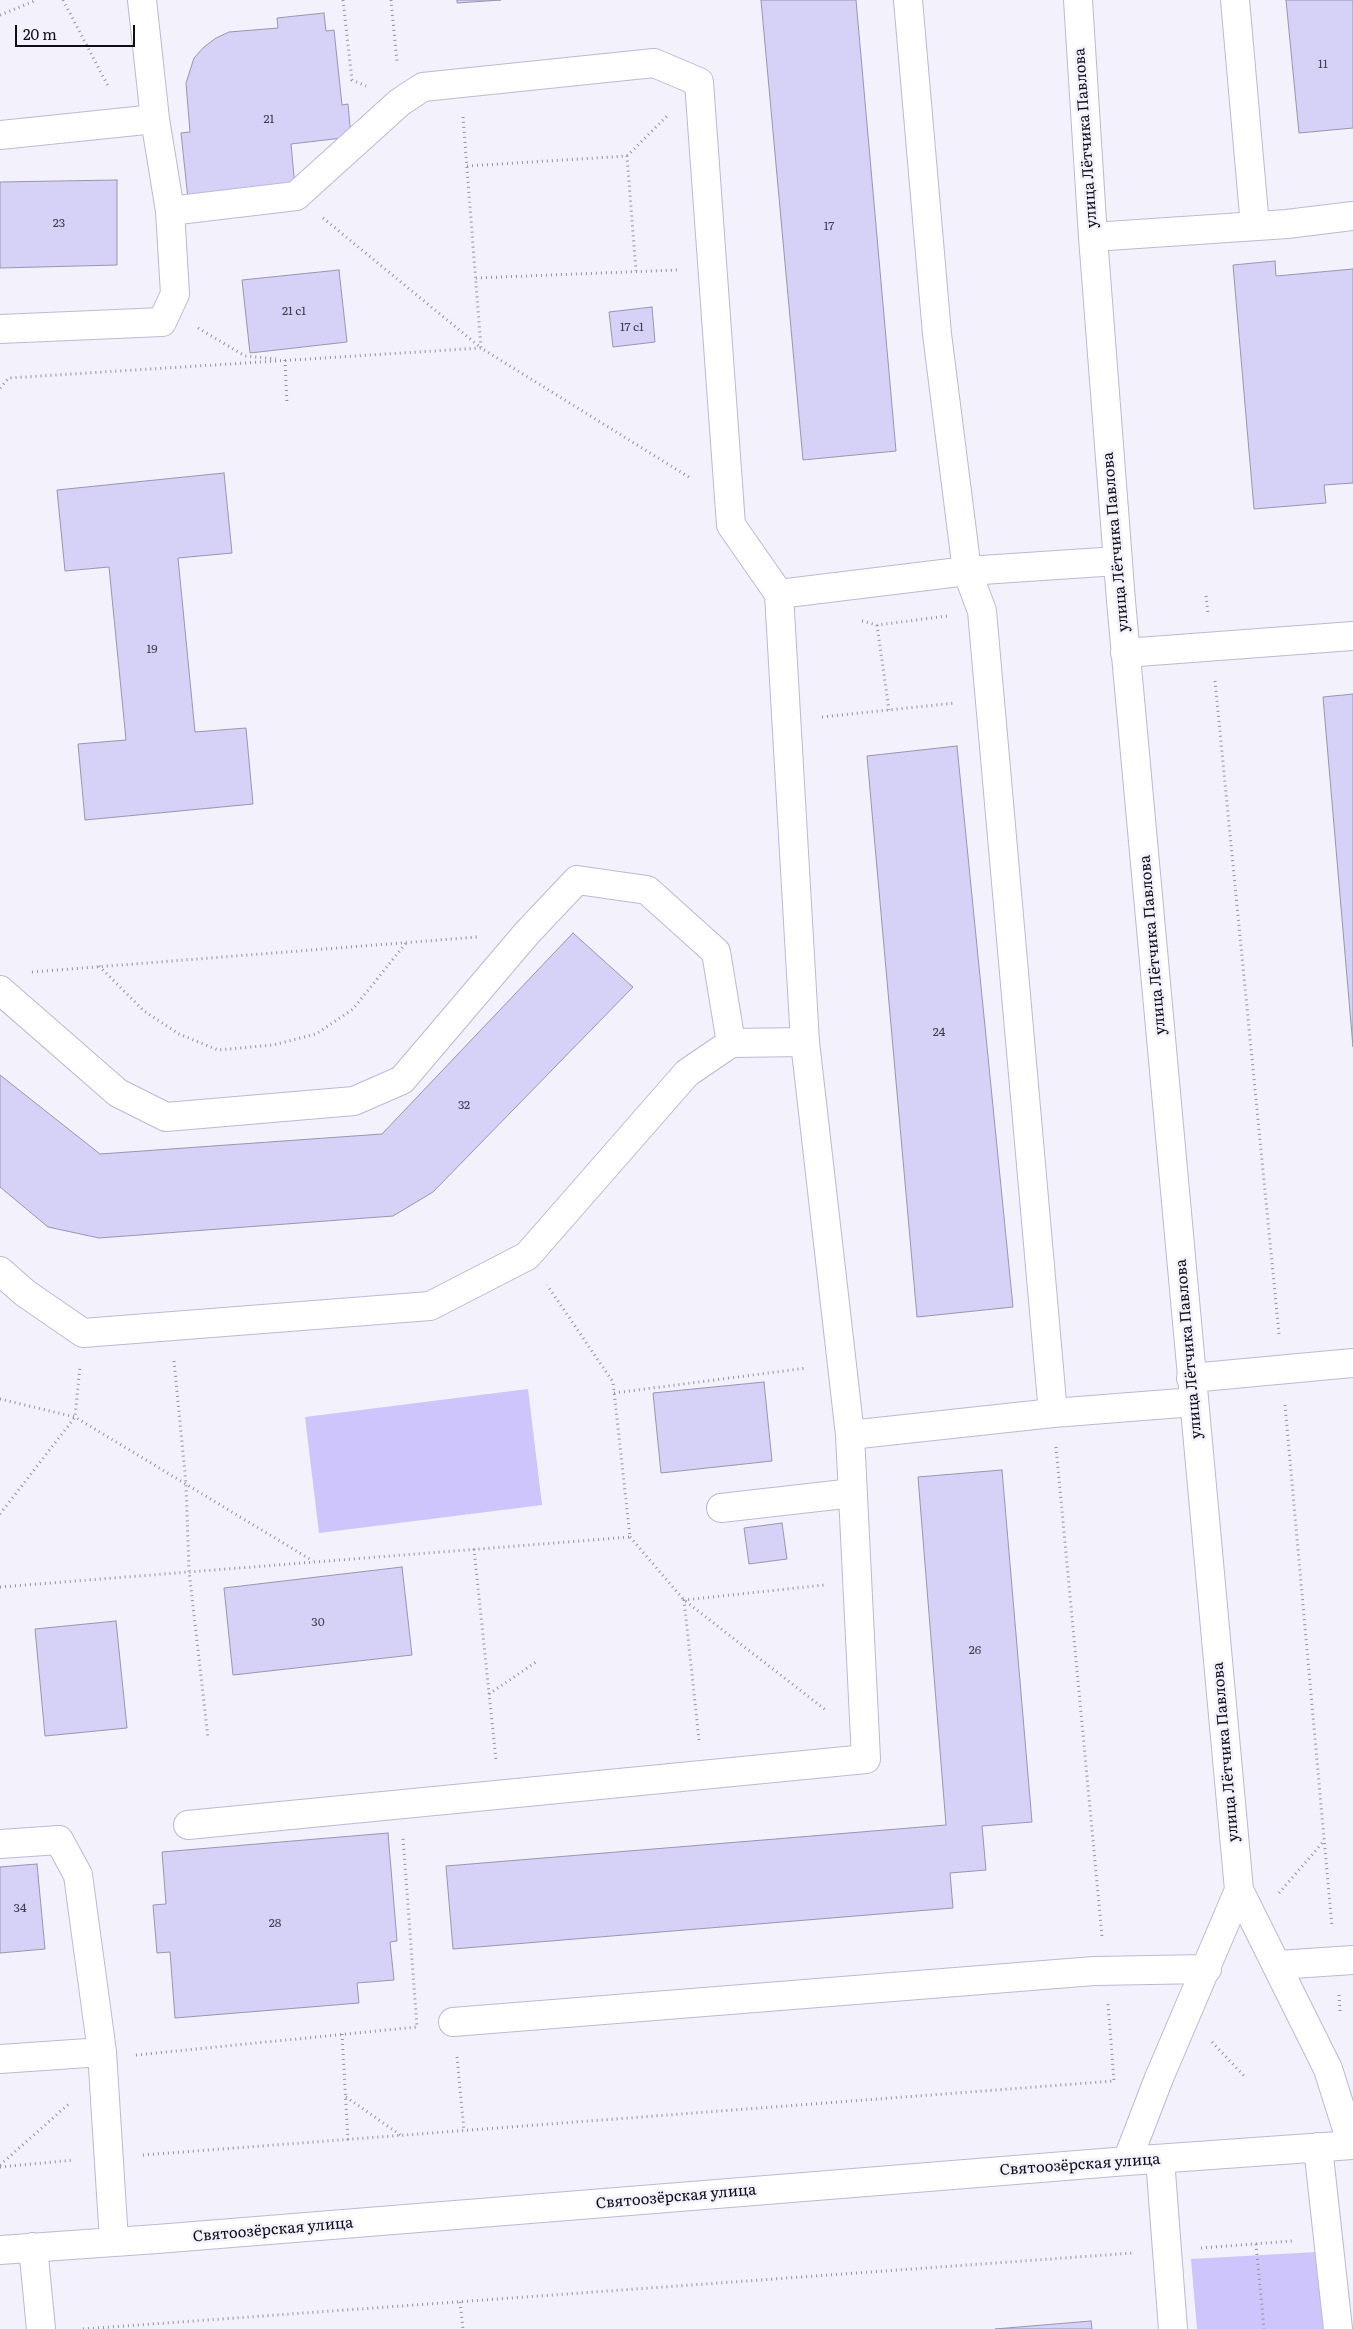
<!DOCTYPE html>
<html>
<head>
<meta charset="utf-8">
<style>
  body { margin:0 }
  #map { position:relative; width:1353px; height:2329px; overflow:hidden; background:#f2f1fc; font-family:Literata,serif }
  canvas { display:block }
  .scale { position:absolute; left:15px; top:25px; width:120px; height:22px; box-sizing:border-box; border:2px solid #0f0e17; border-top:0; padding-left:6px; font-size:15px; line-height:18px; white-space:nowrap; color:#0f0e17; -webkit-text-stroke:4px #f2f1fc; paint-order:stroke }
</style>
</head>
<body>
<div id="map">
<canvas width="1353" height="2329"></canvas>
<div class="scale">20 m</div>
</div>
<script>
const context = document.querySelector('canvas').getContext('2d');
context.lineJoin = 'round';
function fill(path, color) {
  context.fillStyle = color;
  context.fill(path, 'evenodd');
}
function poly(rows) {
  const path = new Path2D();
  for (const r of rows) {
    path.moveTo(r[0], r[1]);
    for (let i = 2; i < r.length; i += 2) path.lineTo(r[i], r[i + 1]);
  }
  return path;
}
function stroke(path, color, width, dash) {
  context.strokeStyle = color;
  context.lineWidth = width;
  context.lineCap = dash ? 'butt' : 'round';
  context.setLineDash(dash || []);
  context.stroke(path);
}
function write(font, color, halo, rows, align = 'center') {
  context.font = font + ' Literata,serif';
  context.lineWidth = 5;
  context.setLineDash([]);
  context.textBaseline = 'middle';
  context.strokeStyle = halo;
  context.fillStyle = color;
  for (const [text, x, y, turn = 0] of rows) {
    context.save();
    context.translate(x, y);
    context.rotate((+turn || 0) * Math.PI / 180);
    context.textAlign = isNaN(turn) ? turn : align;
    if (halo) context.strokeText(text, 0, 0);
    context.fillText(text, 0, 0);
    context.restore();
  }
}
const green = poly([
  [528,1389,542,1505,319,1533,305,1417],
  [1317,2252,1324,2329,1197,2329,1191,2259]
]);
const building = poly([
  [457,0,501,0,457,3,457,0],
  [761,0,856,0,896,451,803,460,761,0],
  [1286,0,1353,0,1353,128,1299,133,1286,0],
  [324,13,326,31,334,30,342,105,348,104,351,137,291,144,295,187,188,199,181,133,190,132,186,83,194,58,204,47,216,38,229,32,278,28,277,18,324,13],
  [117,180,117,265,0,268,0,182,117,180],
  [1275,261,1276,276,1353,269,1353,483,1324,485,1326,503,1254,509,1233,265,1275,261],
  [339,270,347,342,250,353,242,280,339,270],
  [652,307,655,342,613,347,609,312,652,307],
  [224,473,232,553,178,558,195,732,246,728,253,804,85,820,78,744,126,740,109,567,65,571,57,490,224,473],
  [1353,694,1353,1047,1323,697,1353,694],
  [957,746,1013,1307,917,1317,867,756,957,746],
  [573,933,633,987,433,1192,393,1216,99,1238,48,1227,0,1187,0,1075,100,1154,382,1134,573,933],
  [764,1382,772,1461,661,1473,653,1393,764,1382],
  [1002,1470,1032,1822,982,1826,986,1870,950,1873,953,1908,453,1949,446,1866,946,1825,918,1477,1002,1470],
  [782,1523,787,1559,749,1564,744,1528,782,1523],
  [402,1567,412,1655,233,1675,224,1588,402,1567],
  [116,1621,127,1728,45,1736,35,1629,116,1621],
  [388,1833,397,1941,390,1942,394,1980,357,1983,359,2003,175,2018,170,1952,157,1953,153,1905,166,1904,162,1852,388,1833],
  [37,1864,45,1949,0,1953,0,1867,37,1864],
  [1091,2321,1092,2329,995,2329,1091,2321]
]);
const path = poly([
  [63,0,109,88],
  [343,0,352,80,366,86],
  [391,0,397,62],
  [0,15,37,0],
  [463,117,481,348],
  [627,156,667,116],
  [467,166,627,156,636,271],
  [323,218,480,347],
  [476,278,677,270],
  [198,328,245,356,276,359],
  [285,360,287,405],
  [0,388,9,378,481,348,692,479],
  [1206,596,1208,613],
  [862,621,877,625,947,616],
  [877,625,889,710],
  [1215,681,1279,1334],
  [822,717,955,703],
  [99,966,144,1011,179,1034,218,1050,273,1045,316,1034,353,1009,406,943],
  [32,972,477,937],
  [174,1361,186,1484,189,1571,208,1738],
  [614,1393,807,1368],
  [0,1399,75,1417,313,1561],
  [1285,1405,1332,1927],
  [1056,1447,1102,1936],
  [0,1514,75,1417,80,1366],
  [630,1537,684,1600,827,1711],
  [474,1549,496,1760],
  [0,1587,630,1537,613,1382,547,1285],
  [489,1694,536,1662],
  [699,1740,684,1600,824,1585],
  [1279,1893,1324,1841],
  [1339,1995,1340,2011],
  [342,2034,348,2140],
  [1212,2042,1245,2077],
  [136,2055,417,2027,403,1838],
  [457,2057,464,2131],
  [346,2097,402,2136],
  [143,2155,1114,2081,1108,2004],
  [0,2165,71,2102],
  [0,2167,74,2160],
  [1256,2244,1264,2329],
  [1201,2248,1292,2241],
  [460,2302,463,2329],
  [83,2329,1133,2253]
]);
const minor = poly([
  [908,0,937,334,967,571,982,611,1053,1413],
  [1078,0,1093,237,1121,601,1239,1890,1328,2069,1352,2145],
  [1235,0,1255,226],
  [0,135,155,119],
  [170,211,296,196,400,102,423,87,654,63,699,82,731,525,779,594,805,1042,850,1435],
  [1093,237,1287,224,1353,216],
  [0,329,162,322,175,294,170,211,155,119,142,0],
  [779,594,967,571,1117,561],
  [1125,653,1353,636],
  [0,990,118,1093,166,1117,354,1101,402,1080,527,933,577,880,647,890,716,952,731,1043,687,1073,527,1256,430,1306,83,1333,25,1293,0,1271],
  [731,1043,805,1042],
  [1191,1378,1353,1363],
  [721,1508,853,1493],
  [188,1825,866,1759,850,1435,1053,1413,1194,1402],
  [0,1844,59,1840,78,1875,102,2052,114,2241],
  [1278,1965,1353,1960],
  [453,2022,1094,1971,1207,1969],
  [0,2059,102,2052],
  [1318,2147,1338,2329],
  [1160,2159,1173,2329],
  [1127,2161,1159,2078,1239,1890],
  [33,2247,41,2329],
  [0,2250,157,2239,1127,2161,1353,2145]
]);
const numberNames = [
  ["11",1323,64],
  ["21",269,119],
  ["23",59,223],
  ["17",829,226],
  ["21 c1",294,311],
  ["17 c1",632,327],
  ["19",152,649],
  ["24",939,1032],
  ["32",464,1105],
  ["30",318,1622],
  ["26",975,1650],
  ["34",20,1908],
  ["28",275,1923]
];
const streetNames = [
  ["улица Лётчика Павлова",1086,138,-94],
  ["улица Лётчика Павлова",1116,542,-95],
  ["улица Лётчика Павлова",1153,945,-95],
  ["улица Лётчика Павлова",1189,1349,-95],
  ["улица Лётчика Павлова",1226,1752,-95],
  ["Святоозёрская улица",1080,2165,-4],
  ["Святоозёрская улица",676,2197,-5],
  ["Святоозёрская улица",273,2230,-5]
];
fill(green, '#cdc5fb');
fill(building, '#d6d1f7');
stroke(building, '#9995b0', 1);
stroke(minor, '#bdb9d5', 30);
stroke(path, '#95949e', 3, [1, 4]);
stroke(minor, '#fff', 28);
write('12px', '#413f4f', null, numberNames);
write('15px', '#0f0e17', '#f2f1fc', streetNames);
</script>
</body>
</html>
